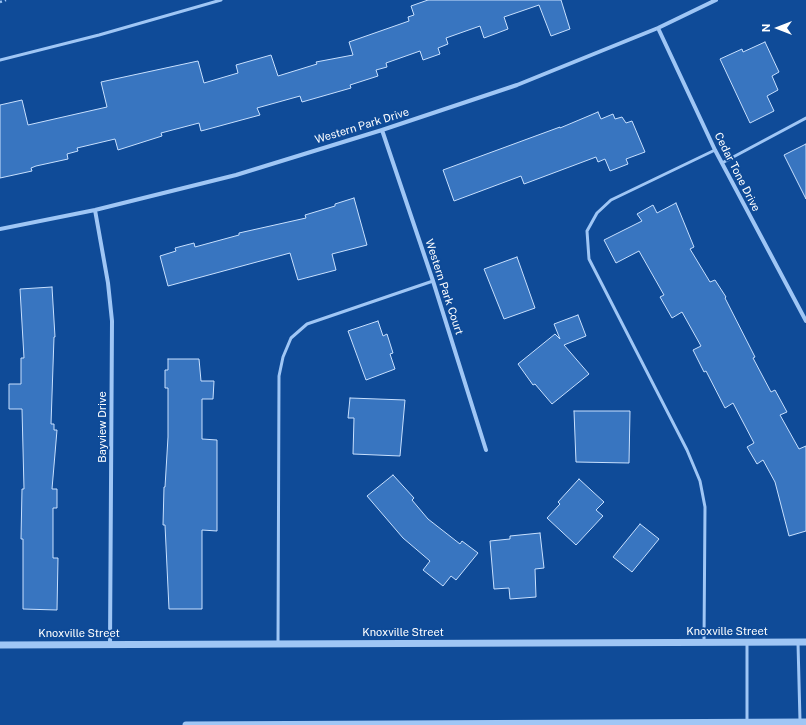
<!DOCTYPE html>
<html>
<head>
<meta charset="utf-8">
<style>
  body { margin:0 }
  #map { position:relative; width:806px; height:725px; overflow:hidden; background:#0f4b98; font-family:"Public Sans",sans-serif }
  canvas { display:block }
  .north { position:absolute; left:758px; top:8px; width:40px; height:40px; -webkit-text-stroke:3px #0f4b98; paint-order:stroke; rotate:270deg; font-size:11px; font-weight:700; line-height:16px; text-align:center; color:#fff }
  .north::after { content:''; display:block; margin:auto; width:14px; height:18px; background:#fff; clip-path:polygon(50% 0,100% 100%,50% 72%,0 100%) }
</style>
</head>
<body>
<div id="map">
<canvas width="806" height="725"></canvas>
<div class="north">N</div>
</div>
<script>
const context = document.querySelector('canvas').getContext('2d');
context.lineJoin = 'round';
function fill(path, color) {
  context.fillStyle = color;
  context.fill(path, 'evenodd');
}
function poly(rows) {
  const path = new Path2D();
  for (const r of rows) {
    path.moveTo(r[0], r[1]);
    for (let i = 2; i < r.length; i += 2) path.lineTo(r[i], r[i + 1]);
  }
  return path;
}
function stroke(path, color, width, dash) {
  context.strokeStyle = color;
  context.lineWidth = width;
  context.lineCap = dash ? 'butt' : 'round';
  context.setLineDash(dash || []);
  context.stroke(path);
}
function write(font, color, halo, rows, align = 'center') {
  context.font = font + ' "Public Sans",sans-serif';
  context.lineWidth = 3.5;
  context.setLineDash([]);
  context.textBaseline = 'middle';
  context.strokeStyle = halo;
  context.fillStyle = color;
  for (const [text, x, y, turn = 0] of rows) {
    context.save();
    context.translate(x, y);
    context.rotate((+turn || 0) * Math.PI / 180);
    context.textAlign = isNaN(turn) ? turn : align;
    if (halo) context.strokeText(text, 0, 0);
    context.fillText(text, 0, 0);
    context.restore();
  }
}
const building = poly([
  [428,0,561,0,570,29,551,36,539,5,504,17,508,29,484,38,480,26,446,38,448,44,438,48,440,54,423,60,420,51,386,63,387,67,376,70,378,76,350,85,351,88,302,102,300,96,257,108,260,115,201,131,199,123,161,133,162,136,118,150,115,139,77,148,78,151,67,154,68,159,36,166,31,168,32,171,0,178,0,105,22,100,28,125,107,107,101,82,198,61,204,83,238,73,236,65,271,55,278,76,317,64,316,62,353,55,349,42,409,21,408,17,414,15,411,6,428,0],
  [765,42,779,72,772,76,778,90,767,96,774,111,750,123,720,59,742,49,743,52,765,42],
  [598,112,601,119,613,114,615,119,622,117,626,123,632,121,645,152,626,159,628,164,610,171,605,159,598,162,596,157,524,184,521,176,454,201,443,170,560,127,560,128,598,112],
  [806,144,806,199,784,155,806,144],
  [354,198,367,245,332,254,336,270,298,280,290,253,168,286,160,256,176,251,175,248,194,243,195,247,239,235,239,233,306,218,305,215,335,206,335,204,354,198],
  [676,203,694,247,690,249,710,282,715,280,726,297,725,298,755,357,753,358,771,392,775,390,787,412,780,415,799,449,806,446,806,531,789,536,775,482,763,460,757,464,747,447,754,443,733,403,725,408,706,371,704,372,693,350,701,346,682,312,672,318,660,297,664,295,639,251,616,263,604,240,642,221,637,214,653,205,657,213,676,203],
  [517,257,535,308,504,319,484,269,517,257],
  [52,287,55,337,54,337,51,424,54,424,54,430,57,430,52,489,57,489,57,508,53,508,53,558,58,558,57,610,23,609,23,539,21,539,22,489,24,489,22,409,9,409,9,384,21,384,21,358,24,358,20,289,52,287],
  [578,315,586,336,564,345,589,374,552,404,535,384,533,385,518,364,555,334,560,339,554,324,578,315],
  [378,321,383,336,387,334,393,353,390,354,395,369,366,380,348,331,378,321],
  [168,359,199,359,201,381,214,381,213,399,202,399,202,439,217,440,217,531,202,530,202,609,169,609,165,525,163,525,164,487,165,487,168,437,168,388,165,388,165,370,168,370,168,359],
  [350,398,405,400,400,456,353,454,354,418,348,418,350,398],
  [574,411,630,411,629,463,576,462,574,411],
  [393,475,414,498,412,500,428,519,460,544,462,541,478,553,456,580,451,576,443,586,423,570,430,561,403,538,367,496,393,475],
  [579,479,604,502,596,510,603,516,576,545,547,518,560,504,558,502,579,479],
  [640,524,659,539,632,572,613,557,640,524],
  [540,533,544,568,535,569,536,597,510,599,509,588,494,589,490,541,510,539,510,536,540,533]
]);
const path = poly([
  [0,2,6,0]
]);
const service = poly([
  [0,60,99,35,221,0],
  [722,163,806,118],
  [704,641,705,507,700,481,687,450,589,259,587,231,597,213,611,200,715,150],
  [798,643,800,721],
  [278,644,279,376,283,357,291,338,307,324,433,281],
  [747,721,747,643]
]);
const minor = poly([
  [658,28,715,150,806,321],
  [382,130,433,281,486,450],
  [95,210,108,283,112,321,110,645],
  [0,229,95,210,236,175,382,130,517,85,658,28,716,0]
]);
const tertiary = poly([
  [0,645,806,642],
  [186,725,806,722]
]);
const streetNames = [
  ["Western Park Drive",362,126,-17],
  ["Cedar Tone Drive",737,172,63],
  ["Western Park Court",444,287,72],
  ["Bayview Drive",103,427,-90],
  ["Knoxville Street",727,632],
  ["Knoxville Street",403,633],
  ["Knoxville Street",79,634]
];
fill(building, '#3875c0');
stroke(building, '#c8e0fe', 1);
stroke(path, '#9fc6f5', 2.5, [2, 3]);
stroke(service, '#9fc6f5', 3);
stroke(minor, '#9fc6f5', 4);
stroke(tertiary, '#9fc6f5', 7);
write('11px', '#fff', '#0f4b98', streetNames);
</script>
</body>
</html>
